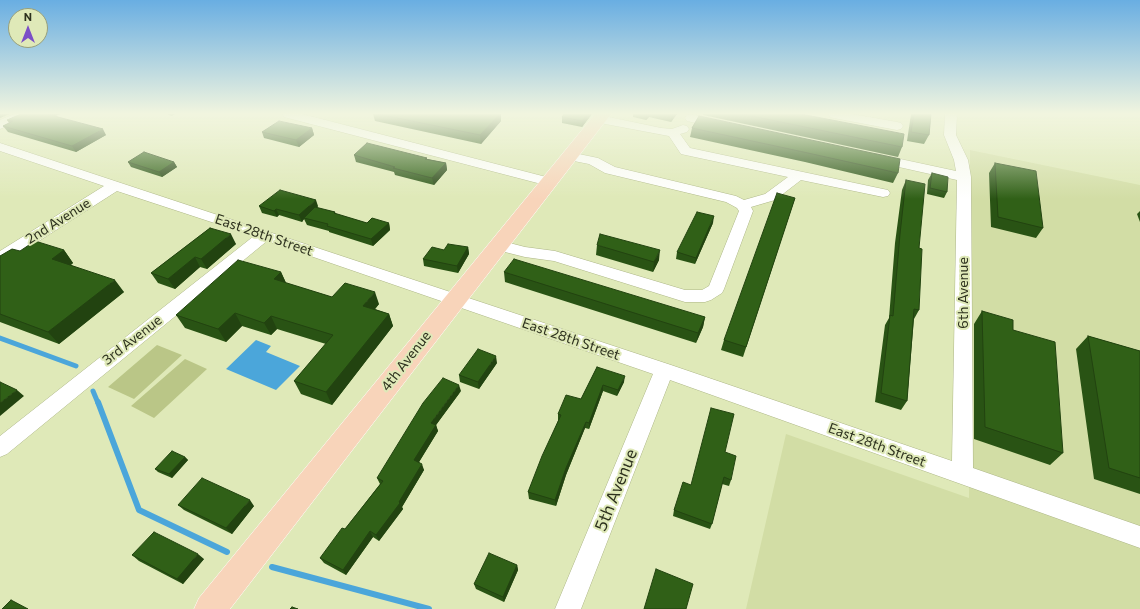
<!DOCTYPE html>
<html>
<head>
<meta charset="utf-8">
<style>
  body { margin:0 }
  #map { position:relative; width:1140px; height:609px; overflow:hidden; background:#dfe9b8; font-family:Commissioner,sans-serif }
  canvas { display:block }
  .north { position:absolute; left:8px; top:8px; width:40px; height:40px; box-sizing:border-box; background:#dfe9b8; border:1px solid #989f7a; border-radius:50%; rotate:0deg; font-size:11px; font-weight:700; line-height:16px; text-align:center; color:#2d311e }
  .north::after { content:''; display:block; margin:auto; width:14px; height:18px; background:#7b4ec7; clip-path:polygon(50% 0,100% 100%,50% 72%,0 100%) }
</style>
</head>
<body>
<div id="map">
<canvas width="1140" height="609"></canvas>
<div class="north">N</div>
</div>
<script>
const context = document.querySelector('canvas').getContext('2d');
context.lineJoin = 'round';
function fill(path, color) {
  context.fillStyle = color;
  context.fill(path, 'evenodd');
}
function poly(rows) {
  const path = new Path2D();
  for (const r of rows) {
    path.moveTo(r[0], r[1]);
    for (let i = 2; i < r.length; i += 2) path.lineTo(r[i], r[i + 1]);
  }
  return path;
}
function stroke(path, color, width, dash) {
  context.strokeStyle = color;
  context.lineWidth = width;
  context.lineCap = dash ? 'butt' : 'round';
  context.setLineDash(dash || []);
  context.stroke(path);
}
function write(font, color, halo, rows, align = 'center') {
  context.font = font + ' Commissioner,sans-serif';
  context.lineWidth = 4;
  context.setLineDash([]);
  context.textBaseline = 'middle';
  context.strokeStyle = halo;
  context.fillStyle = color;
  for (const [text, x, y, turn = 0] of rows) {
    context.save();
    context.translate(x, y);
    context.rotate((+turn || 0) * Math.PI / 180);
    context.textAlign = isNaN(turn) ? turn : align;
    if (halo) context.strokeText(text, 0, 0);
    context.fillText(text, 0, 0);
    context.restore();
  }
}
const built = poly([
  [970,150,1140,185,1140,609,746,609,786,434,969,498]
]);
const green = poly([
  [157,345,182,355,134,399,108,387],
  [185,359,207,369,154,418,131,406]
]);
const water = poly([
  [256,340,271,346,266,352,300,366,276,390,226,369]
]);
const streamFar1 = poly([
  [0,338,76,366],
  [93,391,98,403]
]);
const stream = poly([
  [98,402,139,510,227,552],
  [272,567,429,609]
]);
const minor = poly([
  [14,114,30,114,28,117,0,129,0,120,14,114],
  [282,114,302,114,554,179,556,182,554,185,549,186,284,117,282,114],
  [691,114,724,121,726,124,724,127,720,128,687,121,685,118,687,115,691,114],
  [828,114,852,114,897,122,901,123,903,126,901,129,897,130,834,118,830,117,828,114],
  [945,114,957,114,956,135,968,160,971,177,973,468,1140,526,1140,548,670,380,581,609,555,609,653,374,267,241,7,454,0,457,0,436,254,236,117,191,6,262,0,263,0,251,104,186,0,151,0,143,671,365,952,461,957,180,872,161,870,158,872,155,877,154,956,171,954,160,944,135,945,114],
  [599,115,661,128,672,129,683,125,687,126,689,129,687,132,680,134,690,148,883,189,888,190,890,193,888,196,883,197,801,180,775,200,751,207,753,211,724,289,722,293,711,300,705,302,685,302,554,261,525,257,493,249,490,245,493,241,498,240,525,247,555,251,685,290,702,290,709,286,739,211,737,208,726,202,605,173,589,164,564,159,562,156,564,153,569,152,598,158,615,167,736,196,744,200,765,194,788,177,681,154,669,136,595,122,593,119,595,116,599,115]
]);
const major = poly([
  [595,114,611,114,230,609,194,609,199,598,595,114]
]);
const wall = poly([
  [166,114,175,114,172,116],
  [373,114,501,114,501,121,481,144,375,121],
  [592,114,582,127,562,123,562,117],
  [633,114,677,114,671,122,649,117,646,120,633,117],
  [703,114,801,114,902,147,898,157,703,115],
  [911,114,931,114,929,135,924,144,907,141],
  [56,116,106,135,76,152,8,132,3,126,9,123,7,120],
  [699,116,898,173,893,183,805,162,690,137,692,128],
  [312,128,314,135,299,147,264,138,262,132],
  [354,155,427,158,427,159,446,163,447,170,434,185,395,175,394,172,356,162],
  [128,162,174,162,177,167,162,177,131,167],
  [995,163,1043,228,1036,238,991,227,989,173],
  [932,173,947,192,944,198,927,194,928,180],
  [906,180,919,248,919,310,914,319,907,401,901,410,875,402,885,325,889,318,895,243,902,190],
  [795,198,743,357,721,350,724,340],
  [259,206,318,206,317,208,335,212,336,214,367,223,389,223,390,230,373,246,329,232,329,231,307,225,304,219,302,222,279,215,277,217,262,213],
  [1140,211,1140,222,1137,214],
  [713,223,695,264,676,259,677,252],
  [210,228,236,244,207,269,200,267,175,289,158,283,151,273],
  [597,245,659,260,653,272,596,255],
  [468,247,469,254,458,273,424,266,423,259,444,250],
  [64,250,73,263,71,265,124,292,59,344,0,322,0,256,20,251],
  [281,272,286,283,332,297,379,304,375,309,389,314,393,326,332,405,301,394,294,381,326,344,277,329,271,335,242,326,226,342,185,328,176,315],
  [504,272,705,317,703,327,696,343,505,282],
  [982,311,1013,330,1063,453,1050,465,974,439,974,324],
  [1088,336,1140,351,1140,494,1094,479,1076,349],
  [497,363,479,389,460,382,459,375],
  [597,367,624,382,617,396,603,391,589,429,585,428,566,475,556,506,529,499,528,492,558,421,558,414,581,399],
  [461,391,436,425,438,431,419,462,424,470,402,507,403,509,379,541,373,537,346,575,324,563,320,558,345,529,380,484,377,478],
  [725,452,731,480,729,486,722,484,712,524,710,529,673,516,674,510,691,485],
  [185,457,188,460,172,478,158,472,155,469],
  [178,505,254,506,232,534,184,510],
  [132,555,204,559,183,584,139,561],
  [517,565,518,570,504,602,476,589,474,584]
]);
const shadedWall = poly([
  [0,114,10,114,0,118],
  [46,114,60,114,50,119],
  [500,114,501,114,501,121,481,144,480,135],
  [588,114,592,114,582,127,582,121],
  [646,114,649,114,649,117,646,120],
  [672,114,677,114,671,122],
  [312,128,314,135,299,147,296,140],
  [103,129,106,135,76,152,72,146],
  [174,162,177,167,162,177,159,172],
  [446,163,447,170,434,185,432,178],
  [316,200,318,206,305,218,304,218,304,219,302,222,299,215],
  [276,209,279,215,277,217,274,211],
  [714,216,713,223,695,264,696,258],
  [389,223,390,230,373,246,371,239],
  [231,234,236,244,207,269,201,259],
  [468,247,469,254,458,273,457,266],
  [64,250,73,263,62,271,52,259],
  [660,250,659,260,653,272,654,262],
  [195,257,200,267,175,289,168,279],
  [281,272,287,285,274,279],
  [115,280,124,292,59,344,48,332],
  [375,292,379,304,367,319,363,306],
  [235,313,242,326,226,342,218,329],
  [389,314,393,326,332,405,326,392],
  [271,316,277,329,271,335,264,323],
  [705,317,703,327,696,343,698,333],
  [496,356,497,363,479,389,478,382],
  [625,376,624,382,617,396,618,390],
  [459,385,461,391,436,425,438,431,416,467,414,460,431,423],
  [603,385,603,391,589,429,589,423],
  [17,390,24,396,0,416,0,403],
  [586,422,585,428,566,475,556,506,555,500,566,468],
  [185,457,188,460,172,478,169,474],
  [422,464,424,470,402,507,403,509,379,541,376,535,399,502],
  [250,500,254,506,232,534,226,528],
  [370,531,373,537,346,575,343,570],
  [198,554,204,559,183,584,177,579],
  [517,565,518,570,504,602,503,597]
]);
const building = poly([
  [21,114,47,114,103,129,72,146,3,126,13,121,7,120,21,114],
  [378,114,500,114,480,135,378,114],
  [564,114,588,114,582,121,562,117,564,114],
  [742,114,801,114,904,134,902,147,742,114],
  [914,114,931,114,929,135,911,132,914,114],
  [699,116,900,159,898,173,808,153,692,128,699,116],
  [279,121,312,128,296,140,262,132,279,121],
  [367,143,427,158,425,159,446,163,432,178,393,168,395,167,354,155,367,143],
  [144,152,174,162,159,172,128,162,144,152],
  [995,163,1036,171,1043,228,998,217,995,163],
  [932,173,948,177,947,192,930,188,932,173],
  [906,180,925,184,919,248,922,249,919,310,914,309,907,401,881,393,890,315,893,316,900,234,906,180],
  [280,190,316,200,299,215,276,209,274,211,259,206,280,190],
  [777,193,795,198,746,347,724,340,777,193],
  [315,207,335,212,334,213,367,223,372,218,389,223,371,239,327,226,328,224,304,218,315,207],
  [697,212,714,216,696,258,677,252,697,212],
  [210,228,231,234,201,259,195,257,168,279,151,273,210,228],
  [600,234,660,250,654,262,597,245,600,234],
  [35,241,64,250,52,259,115,280,48,332,0,314,0,256,12,249,20,251,35,241],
  [448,244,468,247,457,266,423,259,432,247,444,250,448,244],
  [514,259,705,317,698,333,504,272,514,259],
  [238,260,281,272,274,279,332,297,345,283,375,292,363,306,389,314,326,392,294,381,333,335,271,316,264,323,235,313,218,329,176,315,238,260],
  [982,311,1013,320,1013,330,1055,342,1063,453,985,427,982,311],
  [1088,336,1140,351,1140,478,1109,468,1088,336],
  [478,349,496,356,478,382,459,375,478,349],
  [597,367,625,376,618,390,603,385,589,423,586,422,566,468,555,500,528,492,542,456,561,415,558,414,566,395,581,399,597,367],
  [443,378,459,385,431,423,436,425,414,460,422,464,399,502,400,503,376,535,370,531,343,570,320,558,342,528,345,529,383,481,377,478,423,403,443,378],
  [0,382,17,390,0,403,0,382],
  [711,408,734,414,725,452,736,456,731,480,724,477,712,524,674,510,683,482,691,485,711,408],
  [172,451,185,457,169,474,155,469,172,451],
  [202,478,250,500,226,528,178,505,202,478],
  [154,532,198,554,177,579,132,555,154,532],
  [489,553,517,565,503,597,474,584,489,553],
  [656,569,693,584,686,609,644,609,656,569],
  [11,600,28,609,2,609,11,600],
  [292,607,298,609,290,609,292,607]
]);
const streetNames = [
  ["2nd Avenue",58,221,-32],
  ["East 28th Street",264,235,19],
  ["6th Avenue",963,293,-90],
  ["East 28th Street",571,339,19],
  ["3rd Avenue",132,340,-38],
  ["4th Avenue",406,361,-52],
  ["East 28th Street",877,445,20]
];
const nearStreetnames = [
  ["5th Avenue",616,490,-68]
];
fill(built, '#d2dda5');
fill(green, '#bac687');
fill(water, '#4ba6da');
stroke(streamFar1, '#4ba6da', 5);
stroke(stream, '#4ba6da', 6);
stroke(minor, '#adb687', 1);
stroke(major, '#fff', 1);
fill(minor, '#fff');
fill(major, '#f8d4ba');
fill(wall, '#295314');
fill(shadedWall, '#224310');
fill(building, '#306017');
stroke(building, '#224310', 1);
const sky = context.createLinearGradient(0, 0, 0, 199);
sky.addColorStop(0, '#69aee2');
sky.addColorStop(0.57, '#f1f5df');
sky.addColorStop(1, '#f1f5df00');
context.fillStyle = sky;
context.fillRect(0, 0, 1140, 199);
write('14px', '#2d311e', '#dfe9b8', streetNames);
write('17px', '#2d311e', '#dfe9b8', nearStreetnames);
</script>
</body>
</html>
